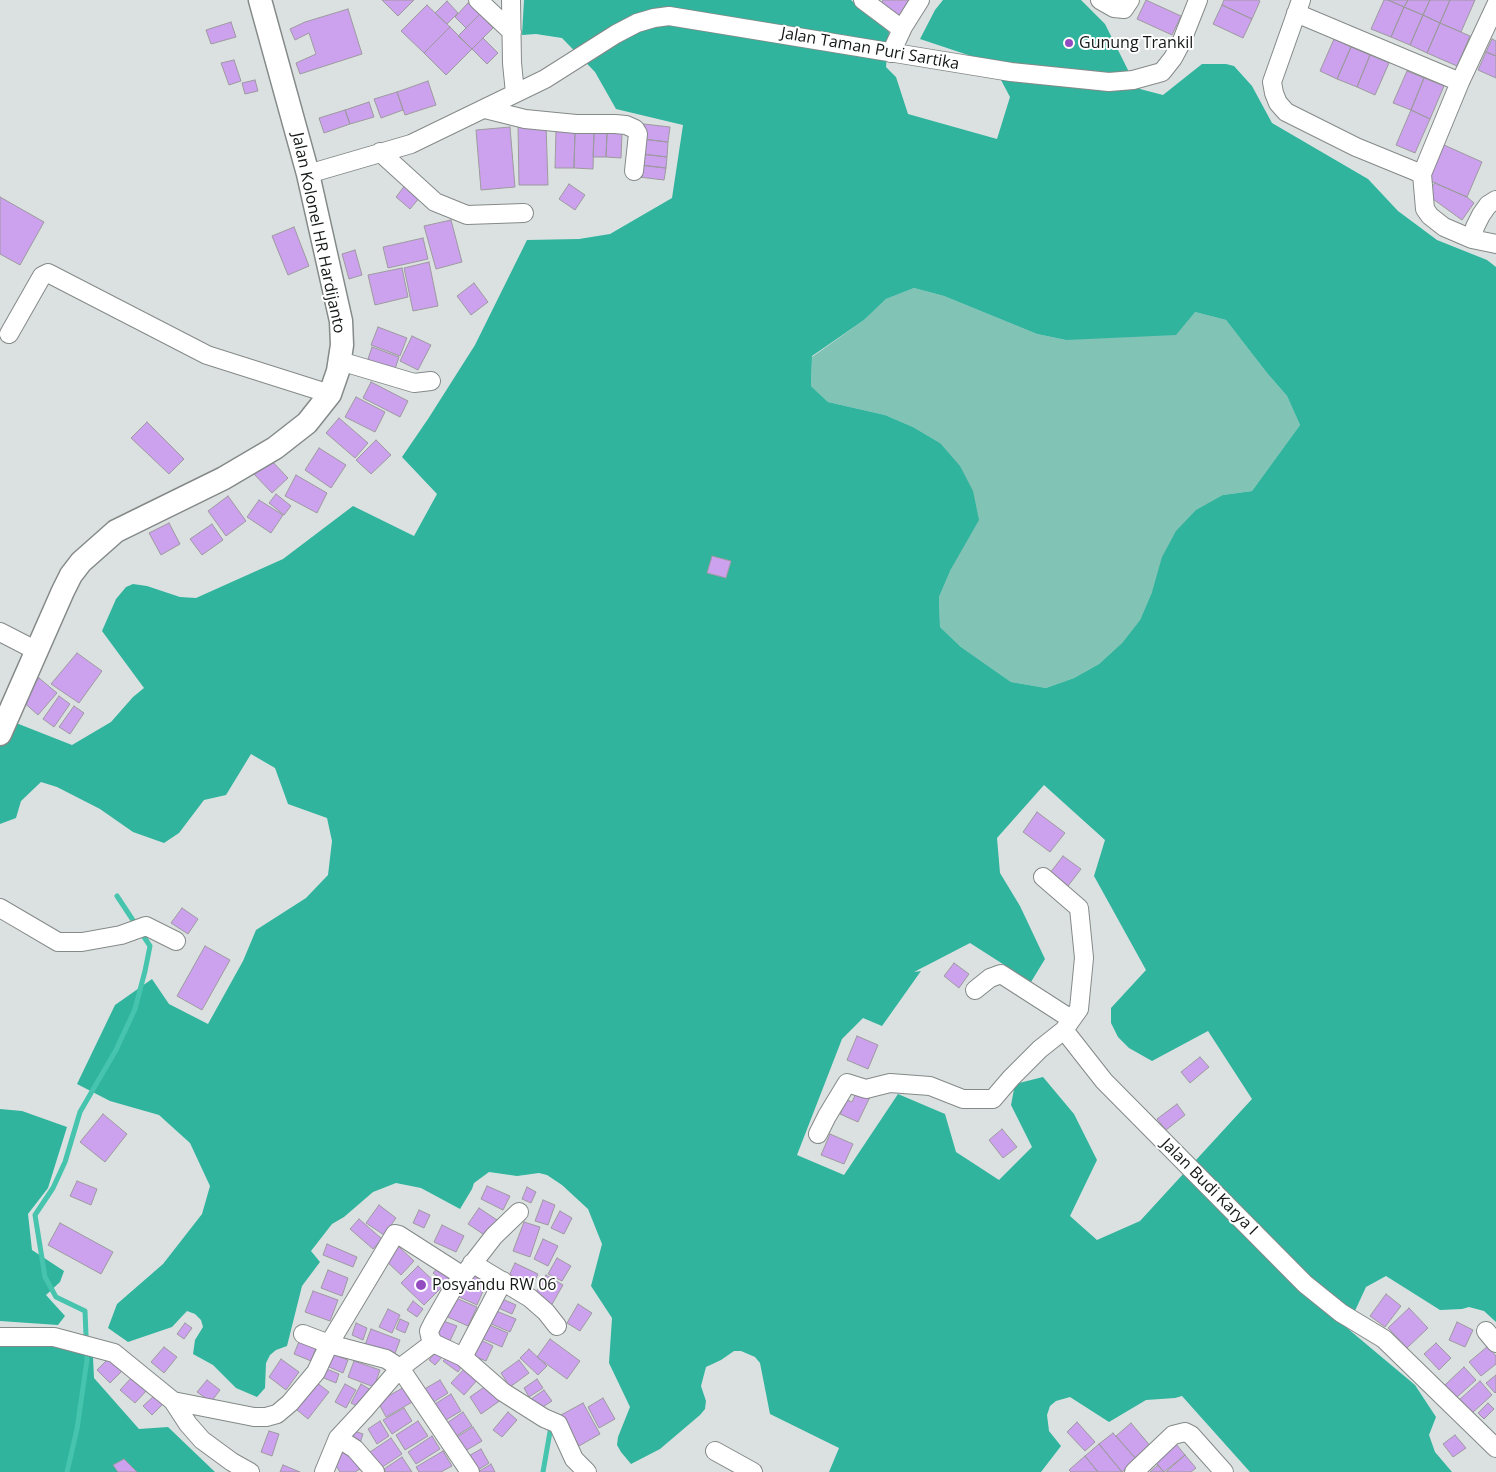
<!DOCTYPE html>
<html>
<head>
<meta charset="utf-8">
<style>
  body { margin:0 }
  canvas { display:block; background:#dbe1e0 }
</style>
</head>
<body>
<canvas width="1496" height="1472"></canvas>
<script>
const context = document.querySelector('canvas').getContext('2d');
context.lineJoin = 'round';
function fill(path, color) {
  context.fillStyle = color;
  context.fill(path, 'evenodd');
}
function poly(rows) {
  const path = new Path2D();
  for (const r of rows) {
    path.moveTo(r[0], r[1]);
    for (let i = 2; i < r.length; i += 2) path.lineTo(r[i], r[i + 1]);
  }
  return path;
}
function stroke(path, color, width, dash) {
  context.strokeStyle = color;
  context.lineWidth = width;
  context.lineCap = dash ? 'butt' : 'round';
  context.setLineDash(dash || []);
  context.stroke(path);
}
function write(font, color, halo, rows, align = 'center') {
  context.font = font + ' "Open Sans",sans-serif';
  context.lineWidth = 4;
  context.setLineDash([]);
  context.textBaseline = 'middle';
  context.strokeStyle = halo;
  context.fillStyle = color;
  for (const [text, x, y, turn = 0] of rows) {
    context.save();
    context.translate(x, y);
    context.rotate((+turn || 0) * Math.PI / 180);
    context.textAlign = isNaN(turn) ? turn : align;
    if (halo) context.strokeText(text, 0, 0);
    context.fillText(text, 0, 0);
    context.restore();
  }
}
const green = poly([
  [914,288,944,296,1037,334,1066,340,1195,312,1226,320,1267,373,1287,396,1300,425,1252,491,1223,495,1152,592,1140,620,1122,643,1099,664,1074,678,1046,688,1011,682,961,647,940,627,939,597,951,569,940,443,913,427,885,415,828,402,811,386,812,357,864,320,886,299]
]);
const forest = poly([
  [524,0,851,0,889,32,886,67,896,77,908,114,997,139,1010,97,992,63,920,39,935,10,943,0,1081,0,1105,24,1129,72,1140,89,1163,95,1202,64,1226,64,1234,66,1252,86,1272,123,1368,179,1398,211,1437,240,1487,260,1496,267,1496,1322,1484,1311,1469,1307,1462,1309,1440,1310,1386,1276,1366,1287,1347,1328,1415,1385,1436,1417,1429,1435,1435,1452,1452,1472,1250,1472,1182,1396,1175,1398,1146,1400,1109,1422,1070,1397,1056,1401,1050,1406,1047,1415,1049,1431,1061,1446,1041,1472,829,1472,839,1448,770,1414,760,1363,755,1357,741,1351,734,1351,721,1360,706,1367,701,1386,706,1401,705,1409,700,1415,660,1449,631,1464,621,1452,617,1445,618,1437,630,1407,609,1363,612,1318,591,1286,602,1244,588,1209,562,1185,547,1175,539,1173,517,1176,489,1172,474,1183,472,1189,460,1209,421,1188,396,1183,373,1192,344,1217,332,1224,311,1251,320,1262,302,1286,287,1346,276,1350,270,1355,266,1363,265,1388,257,1397,236,1388,213,1365,193,1354,195,1340,203,1327,201,1320,195,1314,187,1311,172,1327,128,1342,108,1328,117,1304,163,1264,202,1214,210,1186,190,1143,159,1115,110,1101,77,1084,115,1005,152,979,169,1004,208,1024,243,961,256,930,306,898,328,875,332,841,327,818,288,804,275,768,251,754,226,795,204,800,179,833,164,843,133,832,100,809,57,787,41,782,21,801,16,818,0,824,0,720,11,721,72,745,111,722,133,697,144,688,102,631,116,599,126,587,133,584,147,586,180,597,196,598,283,559,353,506,414,536,437,494,402,457,428,419,475,345,527,240,579,239,610,234,672,198,683,125,616,109,595,72,562,38,536,34,522,35],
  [914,288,944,296,1037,334,1066,340,1176,335,1195,312,1226,320,1267,373,1287,396,1300,425,1252,491,1223,495,1196,510,1176,531,1162,557,1152,592,1140,620,1122,643,1099,664,1074,678,1046,688,1011,682,961,647,940,627,939,597,951,569,979,520,973,491,960,466,940,443,913,427,885,415,828,402,811,386,812,356,864,320,886,299],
  [1044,785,1105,840,1094,876,1146,970,1111,1008,1111,1023,1118,1037,1129,1048,1152,1061,1208,1031,1252,1099,1140,1221,1097,1240,1070,1216,1097,1160,1074,1114,1043,1077,1015,1084,1011,1105,1032,1147,999,1180,956,1152,945,1114,898,1094,844,1175,797,1155,842,1039,863,1018,882,1026,921,971,914,972,970,943,1031,982,1045,959,1020,906,1000,873,997,838],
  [0,1109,22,1111,67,1127,48,1188,28,1214,32,1250,64,1271,60,1282,46,1295,65,1316,58,1325,0,1321],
  [38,1342,64,1348,93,1357,94,1378,139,1429,168,1427,215,1472,0,1472,0,1345]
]);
const stream = poly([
  [67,1472,77,1429,87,1360,85,1311,56,1297,45,1277,35,1215,53,1188,65,1162,80,1112,116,1050,135,1009,145,971,150,946,117,896],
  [543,1472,551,1426]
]);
const building = poly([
  [382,0,414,0,398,16,382,0],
  [883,0,909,0,899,16,880,5,883,0],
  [1146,0,1181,16,1172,35,1137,19,1146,0],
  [1224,0,1258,0,1260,1,1252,19,1222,5,1224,0],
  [1384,0,1388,0,1404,7,1391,37,1371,29,1384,0],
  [1388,0,1408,0,1404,7,1388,0],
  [1408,0,1430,0,1423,15,1404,7,1408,0],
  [1430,0,1450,0,1440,23,1423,15,1430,0],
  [1450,0,1475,0,1461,32,1440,23,1450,0],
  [447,1,458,13,447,24,435,13,447,1],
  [468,3,480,14,466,28,455,17,468,3],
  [427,5,450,27,424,53,401,31,427,5],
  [1222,5,1252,19,1243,38,1213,24,1222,5],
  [1404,7,1423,15,1410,45,1391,37,1404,7],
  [348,9,362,54,300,74,296,63,316,54,309,33,295,40,290,29,305,22,348,9],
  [480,14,493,28,472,49,458,36,480,14],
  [1423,15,1440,23,1427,53,1410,45,1423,15],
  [231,22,236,37,211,44,206,30,231,22],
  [1440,23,1470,36,1457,66,1427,53,1440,23],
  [450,27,472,49,446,75,424,53,450,27],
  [483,38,498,53,487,64,472,49,483,38],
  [1334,39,1351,47,1337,79,1320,71,1334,39],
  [1492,39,1496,41,1496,56,1486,52,1492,39],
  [1351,47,1370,55,1357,87,1337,79,1351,47],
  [1486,52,1496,56,1496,78,1478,70,1486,52],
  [1370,55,1389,63,1375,95,1357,87,1370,55],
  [234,60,241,81,229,85,221,63,234,60],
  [1407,71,1424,78,1411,110,1393,103,1407,71],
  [1424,78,1444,86,1430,119,1411,110,1424,78],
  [255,80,258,91,245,94,242,83,255,80],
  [428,81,436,105,405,115,397,92,428,81],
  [397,92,403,110,381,118,374,99,397,92],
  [369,102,374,117,350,124,345,110,369,102],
  [345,110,350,124,324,133,319,118,345,110],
  [1411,110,1430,119,1415,153,1396,145,1411,110],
  [546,124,548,185,519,185,518,125,546,124],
  [644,124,670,127,668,142,642,139,644,124],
  [510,127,515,187,481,190,476,130,510,127],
  [556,130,575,131,574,168,555,168,556,130],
  [575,131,594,132,593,169,574,168,575,131],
  [594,132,607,133,606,157,593,157,594,132],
  [607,133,622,133,621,158,606,157,607,133],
  [642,139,668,142,667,157,641,154,642,139],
  [1444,145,1482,162,1467,197,1428,180,1444,145],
  [641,154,667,157,666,168,640,165,641,154],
  [640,165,666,168,664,180,639,177,640,165],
  [1435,183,1467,197,1474,203,1462,220,1426,194,1435,183],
  [406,184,421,196,410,209,396,197,406,184],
  [569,184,585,195,575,210,559,199,569,184],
  [0,197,44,222,20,265,0,254,0,197],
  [451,220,462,262,436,269,424,226,451,220],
  [294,227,309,266,288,275,272,236,294,227],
  [423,238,428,259,388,268,383,247,423,238],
  [355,250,362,275,349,279,342,254,355,250],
  [429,262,438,306,413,311,404,268,429,262],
  [402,268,408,297,375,305,368,275,402,268],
  [474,283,488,302,471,315,457,296,474,283],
  [378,327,407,338,400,356,371,345,378,327],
  [412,336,431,345,418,370,400,361,412,336],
  [372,347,399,357,394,372,367,362,372,347],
  [371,382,408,401,400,417,363,398,371,382],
  [356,397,385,412,375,432,345,417,356,397],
  [339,418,368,443,355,458,326,433,339,418],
  [147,422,184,459,169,474,131,438,147,422],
  [376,440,391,455,371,474,356,460,376,440],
  [319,448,346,465,331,488,305,470,319,448],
  [268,457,288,478,272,493,252,472,268,457],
  [296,475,327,493,317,513,285,496,296,475],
  [276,494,291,506,284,515,269,503,276,494],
  [228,496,246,521,226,536,208,511,228,496],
  [259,500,283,515,271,533,247,517,259,500],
  [169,523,180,544,161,555,149,533,169,523],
  [212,524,223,540,202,555,190,539,212,524],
  [712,556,731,561,726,578,707,573,712,556],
  [77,653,102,671,79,703,51,684,77,653],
  [39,678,57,693,38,715,21,700,39,678],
  [59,696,70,704,54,727,43,719,59,696],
  [74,706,84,713,70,734,59,727,74,706],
  [1037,812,1065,833,1050,852,1023,832,1037,812],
  [1063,856,1081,869,1068,886,1050,873,1063,856],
  [182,908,198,919,188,934,171,923,182,908],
  [205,946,230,960,202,1010,177,996,205,946],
  [954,963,969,974,959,988,944,976,954,963],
  [857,1036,878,1045,868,1069,847,1060,857,1036],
  [1200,1057,1209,1067,1190,1083,1181,1072,1200,1057],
  [857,1091,870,1097,858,1122,840,1114,847,1100,852,1102,857,1091],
  [1177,1104,1185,1115,1166,1130,1157,1119,1177,1104],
  [103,1114,127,1134,105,1162,80,1142,103,1114],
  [1002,1129,1017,1147,1003,1158,989,1140,1002,1129],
  [830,1134,853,1144,844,1164,821,1155,830,1134],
  [77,1181,97,1189,91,1205,70,1196,77,1181],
  [487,1186,510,1196,503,1210,481,1199,487,1186],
  [527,1187,536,1192,531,1203,522,1199,527,1187],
  [543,1200,555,1205,548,1225,535,1221,543,1200],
  [379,1205,396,1218,384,1235,366,1223,379,1205],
  [479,1208,497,1220,486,1236,468,1224,479,1208],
  [419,1210,430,1215,424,1228,413,1223,419,1210],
  [560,1211,572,1218,564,1234,551,1228,560,1211],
  [359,1219,382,1239,373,1249,350,1229,359,1219],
  [524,1222,540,1227,530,1257,513,1251,524,1222],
  [60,1223,113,1252,101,1274,48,1245,60,1223],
  [442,1225,464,1236,456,1252,434,1242,442,1225],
  [543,1239,558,1246,548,1266,534,1259,543,1239],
  [327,1244,357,1257,353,1267,323,1255,327,1244],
  [398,1246,414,1261,401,1275,385,1260,398,1246],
  [557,1258,571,1266,562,1281,548,1274,557,1258],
  [515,1263,538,1274,530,1291,507,1280,515,1263],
  [441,1264,453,1274,445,1283,433,1273,441,1264],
  [418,1266,441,1288,424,1305,401,1283,418,1266],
  [328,1270,348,1278,342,1296,321,1288,328,1270],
  [467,1273,487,1282,477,1305,457,1296,467,1273],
  [546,1275,563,1285,551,1306,534,1296,546,1275],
  [313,1291,338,1300,330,1321,305,1312,313,1291],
  [1386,1294,1401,1306,1385,1327,1370,1316,1386,1294],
  [449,1295,477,1307,468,1326,441,1314,449,1295],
  [500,1298,516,1305,512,1314,496,1307,500,1298],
  [413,1301,423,1309,417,1317,407,1310,413,1301],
  [578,1304,592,1313,580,1331,567,1323,578,1304],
  [1409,1308,1428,1328,1407,1348,1388,1328,1409,1308],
  [388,1309,400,1315,392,1333,379,1327,388,1309],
  [494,1310,516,1319,510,1332,489,1323,494,1310],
  [400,1319,409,1323,405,1333,396,1329,400,1319],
  [438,1319,457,1326,449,1343,431,1336,438,1319],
  [1457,1322,1473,1330,1465,1347,1449,1340,1457,1322],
  [185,1323,192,1328,184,1339,177,1334,185,1323],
  [356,1323,367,1328,363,1340,352,1335,356,1323],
  [487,1324,508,1333,502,1347,481,1338,487,1324],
  [371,1329,400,1340,394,1356,365,1345,371,1329],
  [477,1338,493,1346,486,1361,469,1354,477,1338],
  [300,1339,317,1345,311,1361,294,1354,300,1339],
  [550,1339,580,1361,567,1379,537,1357,550,1339],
  [1436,1343,1451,1358,1439,1370,1424,1354,1436,1343],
  [1488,1346,1496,1356,1496,1364,1481,1376,1469,1362,1488,1346],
  [164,1347,177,1357,164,1373,151,1362,164,1347],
  [529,1349,547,1366,538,1375,520,1358,529,1349],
  [437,1351,443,1356,435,1365,429,1360,437,1351],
  [327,1352,348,1360,343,1373,322,1364,327,1352],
  [450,1353,464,1363,458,1372,443,1361,450,1353],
  [109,1358,122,1371,110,1383,97,1370,109,1358],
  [281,1359,299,1372,286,1390,269,1377,281,1359],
  [519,1360,529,1373,510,1387,501,1373,519,1360],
  [354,1361,380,1370,374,1387,348,1377,354,1361],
  [467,1366,479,1378,464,1395,451,1383,467,1366],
  [322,1367,339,1374,336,1383,319,1376,322,1367],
  [1464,1367,1476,1380,1456,1398,1445,1385,1464,1367],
  [1496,1375,1496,1392,1495,1393,1486,1383,1496,1375],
  [133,1376,148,1389,135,1403,120,1390,133,1376],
  [312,1379,329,1392,308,1419,291,1405,312,1379],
  [537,1379,543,1388,529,1397,524,1388,537,1379],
  [207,1380,220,1390,211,1402,197,1392,207,1380],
  [440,1380,448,1393,429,1405,421,1391,440,1380],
  [1480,1381,1492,1395,1471,1414,1458,1401,1480,1381],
  [490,1383,501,1400,481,1414,470,1397,490,1383],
  [345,1384,356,1390,346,1408,335,1402,345,1384],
  [361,1384,371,1390,361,1408,351,1403,361,1384],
  [406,1386,414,1401,386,1417,378,1402,406,1386],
  [544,1390,552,1401,538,1410,531,1399,544,1390],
  [451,1394,461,1411,441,1423,430,1407,451,1394],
  [155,1395,163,1404,152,1415,143,1406,155,1395],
  [603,1398,615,1419,599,1428,588,1407,603,1398],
  [583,1403,600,1434,579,1446,561,1415,583,1403],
  [1488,1403,1494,1409,1484,1419,1478,1413,1488,1403],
  [404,1408,412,1421,392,1434,383,1420,404,1408],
  [463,1412,472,1426,450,1440,441,1427,463,1412],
  [508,1412,517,1420,502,1437,493,1430,508,1412],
  [380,1421,389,1436,377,1444,368,1429,380,1421],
  [418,1421,428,1436,405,1450,396,1435,418,1421],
  [1077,1422,1095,1442,1085,1451,1067,1432,1077,1422],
  [1131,1423,1152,1448,1137,1460,1116,1436,1131,1423],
  [473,1427,482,1441,460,1454,452,1440,473,1427],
  [352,1430,363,1434,359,1446,348,1442,352,1430],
  [269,1431,279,1434,272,1456,261,1452,269,1431],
  [1113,1433,1137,1460,1122,1472,1099,1444,1113,1433],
  [1455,1435,1466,1448,1453,1457,1443,1444,1455,1435],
  [432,1436,440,1449,416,1464,408,1452,432,1436],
  [391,1438,402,1454,378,1470,367,1454,391,1438],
  [1099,1444,1122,1472,1098,1472,1085,1456,1099,1444],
  [1176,1444,1185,1455,1164,1472,1155,1462,1176,1444],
  [350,1448,362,1468,355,1472,340,1472,332,1459,350,1448],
  [481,1449,489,1463,475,1472,465,1458,481,1449],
  [443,1451,452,1466,441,1472,419,1472,416,1467,443,1451],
  [1185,1455,1196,1468,1191,1472,1166,1472,1185,1455],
  [1085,1456,1098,1472,1071,1472,1069,1470,1085,1456],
  [402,1457,412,1472,386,1472,384,1469,402,1457],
  [124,1459,137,1472,118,1472,113,1465,124,1459],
  [491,1464,495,1472,478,1472,491,1464],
  [283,1465,300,1472,280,1472,283,1465],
  [1158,1465,1164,1472,1150,1472,1158,1465]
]);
const minor = poly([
  [478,0,512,32],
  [511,0,512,63,515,93],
  [863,0,895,24,903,27],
  [1100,0,1114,8,1124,9,1130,0],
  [1301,0,1272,82,1274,93,1278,103,1286,112,1356,147,1422,174],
  [1496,5,1460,82,1422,174,1425,209,1430,216,1444,227,1472,239,1496,244],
  [1296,13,1460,82],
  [891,53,903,27,920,0],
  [485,109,525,119,576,124,615,124,626,125,635,129,638,134,634,171],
  [380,152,435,202,467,215,524,213],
  [308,174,411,144,545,79,616,34,637,23,654,18,669,16,1011,72,1109,82,1133,80,1162,72,1173,58,1181,43,1198,0],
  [1472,239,1475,227,1481,215,1488,205,1496,200],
  [9,334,42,276,48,273,207,355,330,394],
  [340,361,414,383,431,381],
  [0,632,37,651],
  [1043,877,1079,908,1084,958,1079,1009,1064,1030,1104,1081,1305,1284,1341,1313,1384,1339,1496,1448],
  [0,908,58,942,82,942,121,935,146,926,176,941],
  [975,990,990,978,1001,974,1071,1019],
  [818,1134,827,1116,847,1083,866,1089,890,1083,930,1086,963,1099,993,1099,1011,1078,1040,1049,1064,1030],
  [519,1212,494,1236,452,1290,433,1323,429,1331,430,1336,433,1343,463,1357,503,1392,544,1418,558,1424,574,1459,587,1472],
  [472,1263,530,1298,546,1312,557,1326],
  [1486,1331,1496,1343],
  [303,1334,329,1344,386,1359,400,1368,470,1472],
  [0,1337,54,1337,114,1353,173,1401,188,1424,202,1440,232,1462,250,1472],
  [463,1357,503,1281],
  [173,1401,254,1417,266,1417,277,1414,290,1403,316,1372,329,1344,395,1234,399,1235,463,1276],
  [338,1438,355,1449,375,1472],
  [715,1451,753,1472],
  [324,1472,338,1438,364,1410,400,1368,433,1343],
  [1134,1472,1173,1435,1185,1432,1191,1435,1224,1472]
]);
const major = poly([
  [0,734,63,591,71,575,81,562,116,531,224,478,275,448,307,423,330,394,338,371,342,345,341,321,308,174,260,0]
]);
const markers = [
  [1069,43,5,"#924cc0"],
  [421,1285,6,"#924cc0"]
];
const poiNames = [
  ["Gunung Trankil",1079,43],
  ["Posyandu RW 06",432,1285]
];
const streetNames = [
  ["Jalan Taman Puri Sartika",870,49,10],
  ["Jalan Kolonel HR Hardijanto",318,233,78],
  ["Jalan Budi Karya I",1209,1187,45]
];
fill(green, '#81c3b4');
fill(forest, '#30b49e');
stroke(stream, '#46c4ae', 5);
fill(building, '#cca1ee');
stroke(building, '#9d9a9f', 1);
stroke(minor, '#848a88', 20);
stroke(major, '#848a88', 25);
stroke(minor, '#fff', 18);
stroke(major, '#fff', 22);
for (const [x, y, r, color] of markers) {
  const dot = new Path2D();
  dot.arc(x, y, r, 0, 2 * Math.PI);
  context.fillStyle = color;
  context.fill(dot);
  stroke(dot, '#fff', 2);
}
write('16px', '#161818', '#fff', poiNames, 'left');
write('16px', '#161818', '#fff', streetNames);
</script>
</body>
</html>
